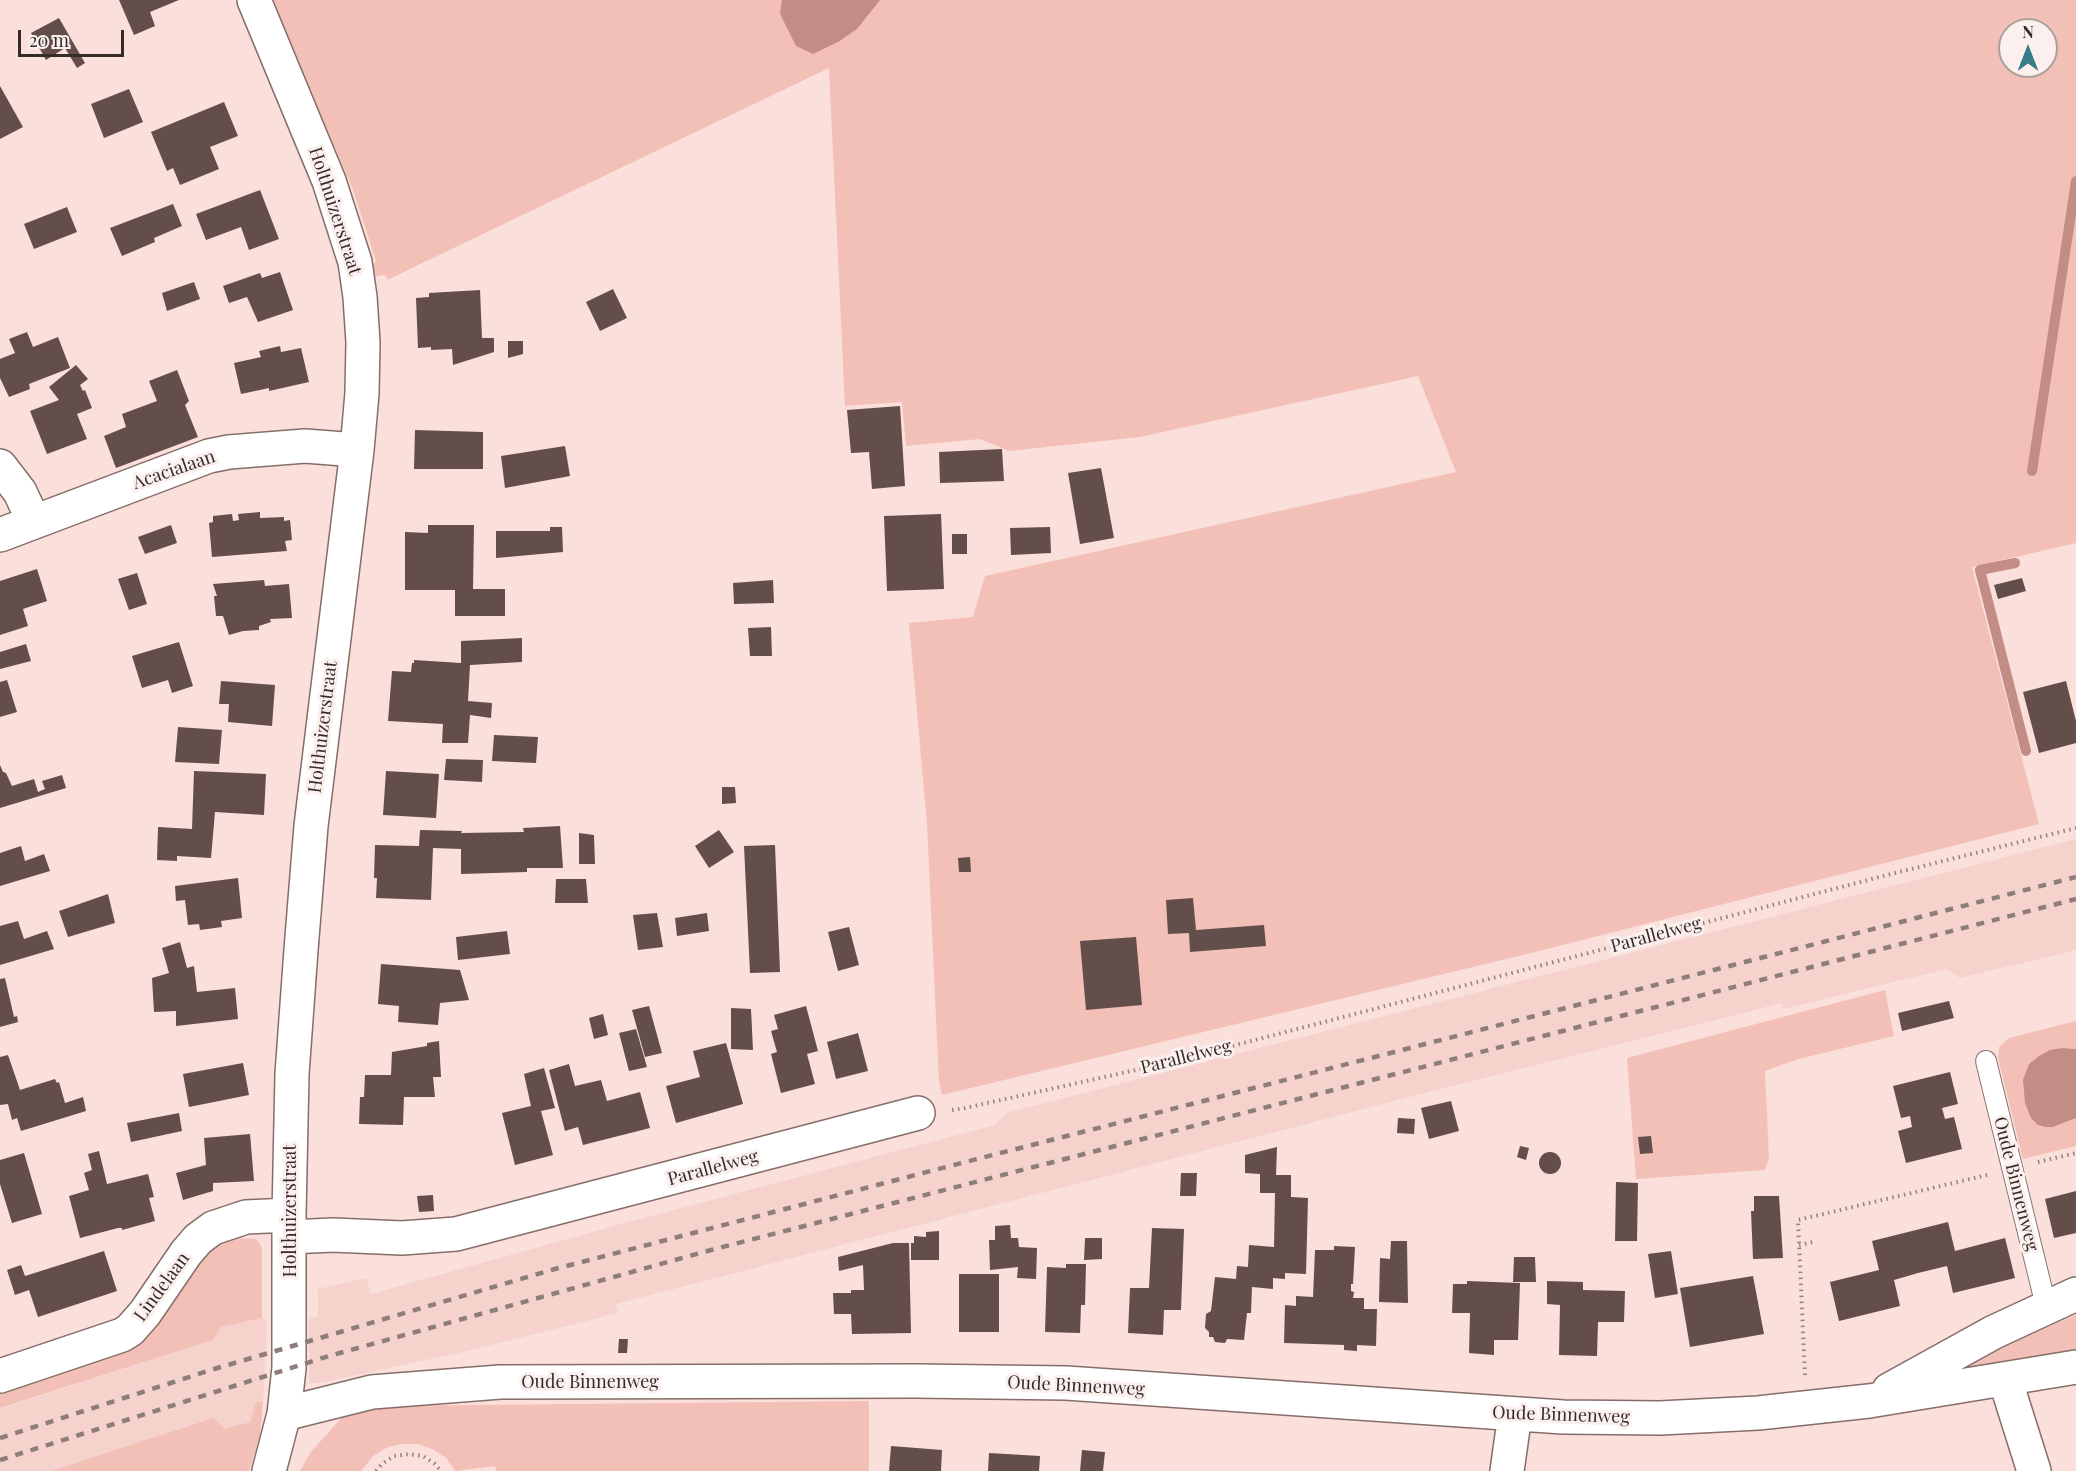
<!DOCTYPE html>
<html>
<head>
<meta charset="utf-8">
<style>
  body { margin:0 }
  #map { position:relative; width:2076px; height:1471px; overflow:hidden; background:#fadfda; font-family:"Playfair Display",serif }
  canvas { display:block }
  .north { position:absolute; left:1998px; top:18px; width:60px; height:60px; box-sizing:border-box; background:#fbf0ee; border:2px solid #aca19f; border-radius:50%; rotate:0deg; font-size:16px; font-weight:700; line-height:24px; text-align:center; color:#352b29 }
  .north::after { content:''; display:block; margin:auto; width:21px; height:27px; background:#377d88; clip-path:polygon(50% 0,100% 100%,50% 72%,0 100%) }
  .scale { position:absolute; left:18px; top:30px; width:106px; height:27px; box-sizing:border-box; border:3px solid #352b29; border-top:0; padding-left:8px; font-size:18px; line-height:21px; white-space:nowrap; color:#352b29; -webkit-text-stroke:4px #fbf0ee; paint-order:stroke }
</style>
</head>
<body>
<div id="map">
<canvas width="2076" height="1471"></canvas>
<div class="north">N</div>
<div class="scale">20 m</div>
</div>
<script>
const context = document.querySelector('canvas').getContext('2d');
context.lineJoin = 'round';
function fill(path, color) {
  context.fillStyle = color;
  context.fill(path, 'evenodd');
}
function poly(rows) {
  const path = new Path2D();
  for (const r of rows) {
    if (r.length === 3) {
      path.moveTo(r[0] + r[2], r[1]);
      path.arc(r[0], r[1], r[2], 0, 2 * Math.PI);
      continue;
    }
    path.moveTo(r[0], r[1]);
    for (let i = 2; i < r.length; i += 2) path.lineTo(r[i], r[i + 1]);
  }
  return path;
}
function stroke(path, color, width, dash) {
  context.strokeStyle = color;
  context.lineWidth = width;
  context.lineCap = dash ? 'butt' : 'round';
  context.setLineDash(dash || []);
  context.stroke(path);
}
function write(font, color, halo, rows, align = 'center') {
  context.font = font + ' "Playfair Display",serif';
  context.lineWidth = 6;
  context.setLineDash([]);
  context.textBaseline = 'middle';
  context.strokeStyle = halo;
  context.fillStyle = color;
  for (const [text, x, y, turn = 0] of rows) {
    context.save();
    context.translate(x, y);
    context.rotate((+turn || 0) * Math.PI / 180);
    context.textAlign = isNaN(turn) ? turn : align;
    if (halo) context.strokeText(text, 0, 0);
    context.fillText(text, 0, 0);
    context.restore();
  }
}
const built = poly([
  [2076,839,2076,950,1960,978,1947,969,1783,1009,1782,1003,1417,1095,616,1304,618,1313,467,1351,320,1383,309,1383,309,1319,318,1317,318,1289,366,1278,371,1294,621,1224,995,1125,1006,1113],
  [262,1318,267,1320,263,1402,256,1402,250,1422,225,1430,213,1418,51,1471,0,1471,0,1409,213,1340,221,1327]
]);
const green = poly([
  [272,0,2076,0,2076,543,1972,567,2039,824,1535,952,942,1095,939,1082,927,824,909,623,973,617,985,576,1456,472,1418,376,1140,437,1009,451,980,439,906,446,902,402,845,406,829,68,387,280,385,275,371,277,372,266,376,261,353,190],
  [2010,30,2046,30,2046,66,2010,66],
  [1885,990,1894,1036,1798,1059,1765,1071,1769,1158,1765,1170,1636,1179,1627,1058],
  [2076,1021,2076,1049,2062,1048,2023,1089,2053,1127,2076,1118,2076,1146,2023,1159,1998,1058,1999,1047,2009,1038],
  [236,1232,237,1238,255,1239,259,1242,262,1249,262,1318,221,1327,213,1340,0,1408,0,1390,126,1347,196,1259],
  [2076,1315,2076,1352,1968,1369,1964,1362],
  [869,1401,869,1471,496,1471,495,1466,455,1471,446,1458,434,1450,418,1444,402,1444,388,1447,374,1455,361,1471,300,1471,310,1453,344,1415,376,1406],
  [256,1402,263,1402,260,1435,249,1471,51,1471,213,1418,225,1429,250,1422]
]);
const water = poly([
  [782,0,880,0,857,29,838,42,813,54,796,46,780,14],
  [2062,1048,2076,1049,2076,1118,2053,1127,2045,1127,2038,1125,2031,1118,2025,1103,2023,1080,2029,1064,2039,1056,2050,1050]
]);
const stream = poly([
  [2032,471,2076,181],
  [2015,563,1980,570,2026,751]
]);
const building = poly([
  [119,0,179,0,150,12,155,26,134,35],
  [59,18,85,63,77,68,65,48,46,60,31,33],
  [0,86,23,127,0,139],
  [129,89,143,122,104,138,91,104],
  [224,102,238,136,210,147,219,169,180,185,173,168,167,171,151,132],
  [260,190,279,239,249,250,241,227,206,240,196,214],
  [173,204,182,226,154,238,155,242,122,256,110,228],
  [67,207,77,232,34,249,24,224],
  [280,272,293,310,258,322,247,297,229,303,223,286,260,273,262,278],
  [194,282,200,299,167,311,162,293],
  [613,289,627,318,600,331,586,302],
  [480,290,482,338,494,338,494,352,453,365,452,349,431,350,431,347,418,348,416,298,429,297,429,293],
  [27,332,33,347,58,337,70,368,29,384,30,389,9,397,0,378,0,359,15,353,9,339],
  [508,341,523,341,523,354,508,358],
  [280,346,281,352,301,348,309,382,269,391,269,388,241,394,234,363,261,357,259,351],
  [76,365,88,379,80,385,83,391,85,390,92,408,77,414,87,439,47,454,30,411,59,400,49,387],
  [177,370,189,401,185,405,198,437,116,468,104,436,126,427,122,414,157,401,149,381],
  [900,406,905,486,872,489,869,452,851,453,847,410],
  [415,430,483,432,483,469,414,469],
  [565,446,570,476,505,488,501,456],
  [1002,449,1004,481,940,483,939,452],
  [1101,468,1114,538,1080,544,1068,473],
  [260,512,260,518,284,517,284,521,290,520,292,540,285,541,287,551,212,557,209,523,213,522,213,516,232,514,233,521,239,520,238,514],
  [941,514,944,589,887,591,884,516],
  [171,525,177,543,145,554,138,537],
  [428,525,474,525,473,589,505,589,505,616,455,616,455,590,405,590,405,532,428,533],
  [550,527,562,527,563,552,496,558,496,531,550,531],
  [1050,527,1051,553,1011,555,1010,528],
  [952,534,967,534,967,554,952,554],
  [37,569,47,601,23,609,28,626,0,635,0,581],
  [137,573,147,604,129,610,118,579],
  [2022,578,2026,591,1998,599,1994,585],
  [264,580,265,586,289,584,292,618,270,619,271,622,259,626,259,630,243,631,229,635,223,616,216,616,214,596,217,596,213,584],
  [773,580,774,603,734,604,733,583],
  [771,627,772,656,750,656,748,628],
  [522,638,522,662,470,665,468,701,492,703,491,718,470,715,468,743,442,743,443,724,388,721,392,671,411,672,412,663,414,663,414,660,461,663,461,641],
  [179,642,193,686,172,693,168,680,142,688,132,656],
  [26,644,31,661,0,669,0,652],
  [7,680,17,712,0,717,0,682],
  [221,681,275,685,272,726,228,722,229,704,219,704],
  [2066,681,2076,721,2076,743,2039,753,2023,692],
  [178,727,222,730,219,764,175,762],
  [494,735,538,737,536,763,492,761],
  [446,759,483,760,482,782,444,780],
  [0,765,3,772,6,773,12,786,34,779,38,792,45,789,42,781,62,775,66,788,0,808],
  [194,771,266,774,264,815,215,812,211,858,177,856,177,861,157,860,158,827,192,829],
  [386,771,439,774,436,818,383,815],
  [722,787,735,787,736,803,722,804],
  [560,826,563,868,527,868,527,872,461,874,461,849,433,848,431,900,376,898,377,878,374,878,375,845,419,846,420,830,462,831,461,833,524,832,523,828],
  [719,830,734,852,709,868,695,846],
  [579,833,594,835,595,864,579,864],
  [775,845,780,972,750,973,744,846],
  [21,846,25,861,44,854,50,871,0,886,0,853],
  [970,857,971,872,959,872,958,858],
  [238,878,242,918,221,921,222,927,200,930,199,924,188,925,185,900,176,901,175,886],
  [556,879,586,879,588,903,555,903],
  [108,894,115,923,68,937,59,911],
  [1193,898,1196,930,1264,925,1266,946,1190,952,1189,933,1168,934,1166,900],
  [657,913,663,947,638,950,633,915],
  [707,913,709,931,677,936,675,918],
  [18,921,24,939,47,931,54,949,0,965,0,926],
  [849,927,859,965,838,971,828,932],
  [507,931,510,954,458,960,456,937],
  [1136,937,1142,1005,1086,1010,1080,941],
  [180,942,187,968,194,966,197,992,235,988,238,1019,176,1026,176,1011,154,1012,152,978,169,973,162,948],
  [381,964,460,970,469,1000,440,1003,438,1025,398,1022,399,1006,378,1004],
  [5,978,14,1017,17,1016,18,1022,0,1027,0,979],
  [1949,1001,1954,1018,1902,1031,1898,1013],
  [649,1006,662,1053,645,1057,632,1010],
  [806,1006,818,1051,807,1054,815,1084,781,1093,771,1054,777,1052,771,1031,778,1029,774,1015],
  [731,1008,751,1009,753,1050,731,1049],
  [603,1014,608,1035,594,1039,589,1018],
  [636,1029,647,1067,629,1071,619,1033],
  [858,1033,868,1071,836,1079,827,1042],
  [439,1041,441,1077,433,1077,435,1097,404,1097,403,1125,359,1124,360,1097,364,1097,365,1075,391,1075,392,1052,427,1046,427,1043],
  [726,1043,743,1104,676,1123,666,1086,700,1077,693,1051],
  [8,1055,20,1090,55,1079,57,1083,59,1082,65,1103,83,1097,86,1111,21,1131,17,1118,12,1120,8,1104,0,1105,0,1057],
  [243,1063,249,1095,189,1107,183,1074],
  [569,1064,575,1086,601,1080,607,1101,640,1092,650,1128,583,1145,578,1127,565,1131,549,1070],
  [544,1068,555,1108,541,1111,553,1155,515,1165,502,1113,531,1106,524,1074],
  [1950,1072,1958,1104,1942,1108,1945,1119,1954,1117,1962,1149,1906,1163,1898,1131,1912,1127,1910,1116,1901,1118,1893,1086],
  [1451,1101,1459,1131,1429,1139,1421,1108],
  [179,1113,182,1131,131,1142,127,1123],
  [1398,1118,1415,1119,1414,1134,1397,1133],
  [250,1134,254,1181,213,1183,213,1191,183,1200,176,1173,206,1165,204,1138],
  [1651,1136,1653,1153,1640,1154,1638,1137],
  [1520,1146,1529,1148,1526,1160,1517,1157],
  [1277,1147,1276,1175,1291,1175,1291,1197,1308,1198,1306,1274,1285,1273,1285,1279,1273,1278,1273,1289,1252,1287,1251,1313,1247,1313,1244,1340,1227,1339,1225,1343,1215,1342,1213,1337,1209,1337,1209,1332,1205,1328,1206,1314,1211,1311,1215,1277,1236,1279,1237,1266,1248,1267,1249,1245,1274,1247,1275,1193,1260,1193,1260,1174,1245,1173,1245,1155],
  [99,1151,107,1184,148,1174,154,1197,149,1198,155,1221,122,1230,122,1228,118,1228,80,1238,69,1196,89,1190,84,1173,92,1170,88,1154],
  [1550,1163,11],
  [24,1153,42,1214,12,1223,0,1184,0,1160],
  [1181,1173,1197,1173,1196,1196,1180,1196],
  [1616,1182,1638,1183,1637,1241,1615,1241],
  [2076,1191,2076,1233,2054,1238,2045,1199],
  [433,1195,434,1211,419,1212,417,1196],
  [1754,1196,1779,1196,1783,1258,1753,1259,1751,1211,1754,1211],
  [1948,1222,1955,1251,2005,1238,2015,1278,1953,1293,1947,1266,1918,1273,1894,1280,1900,1306,1839,1321,1830,1282,1879,1270,1872,1241],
  [1010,1225,1011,1238,1018,1238,1019,1247,1037,1248,1036,1279,1017,1278,1018,1267,990,1270,989,1240,995,1240,995,1226],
  [1152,1228,1184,1229,1181,1310,1164,1310,1163,1335,1128,1333,1130,1288,1149,1288],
  [939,1231,939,1260,911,1260,911,1243,914,1243,914,1236,926,1237,926,1232],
  [1085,1238,1102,1238,1102,1259,1084,1260],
  [1391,1241,1407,1241,1408,1303,1379,1302,1380,1258,1390,1259],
  [893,1243,909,1243,911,1333,852,1334,851,1314,834,1314,833,1293,851,1293,851,1290,864,1290,863,1265,839,1271,838,1257],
  [1334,1246,1355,1247,1353,1284,1351,1284,1351,1291,1354,1292,1353,1298,1364,1298,1364,1309,1377,1309,1376,1346,1357,1345,1357,1351,1344,1350,1344,1345,1284,1343,1285,1305,1296,1306,1296,1296,1313,1297,1315,1250,1334,1250],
  [104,1251,117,1291,38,1317,29,1290,15,1295,7,1270,21,1265,25,1276],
  [1671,1251,1678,1294,1655,1298,1648,1254],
  [1514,1257,1535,1257,1536,1282,1513,1282],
  [1066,1264,1086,1264,1085,1305,1081,1305,1080,1333,1045,1332,1047,1267,1066,1268],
  [959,1274,999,1274,999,1332,959,1332],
  [1753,1276,1764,1334,1690,1347,1680,1288],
  [1467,1281,1520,1283,1518,1340,1494,1340,1494,1355,1469,1353,1470,1313,1452,1313,1453,1284,1467,1284],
  [1547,1281,1583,1282,1583,1290,1625,1291,1624,1322,1598,1322,1597,1356,1559,1355,1560,1305,1547,1304],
  [619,1339,628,1339,627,1353,618,1353],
  [891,1446,942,1450,941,1471,889,1471],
  [1082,1450,1105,1452,1103,1471,1080,1471],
  [989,1453,1040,1456,1039,1471,988,1471]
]);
const path = poly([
  [952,1110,965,1108,1163,1064,1895,873,2076,828],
  [2038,1162,2076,1153],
  [1799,1245,1813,1242],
  [1805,1375,1798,1220,1987,1175],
  [376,1471,382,1464,394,1456,409,1454,423,1456,435,1464,441,1471]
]);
const lane = poly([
  [1986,1061,2046,1306]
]);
const street = poly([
  [254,0,329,181,355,262,360,297,363,342,362,393,357,450,311,826,301,950,292,1074,289,1215,289,1368,284,1414,269,1471],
  [0,466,20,492,34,522],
  [0,535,209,456,229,452,305,446,357,450],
  [289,1237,333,1235,402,1238,456,1234,918,1113],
  [0,1376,122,1335,130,1330,145,1313,186,1253,198,1239,213,1228,246,1217,289,1215],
  [2005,1379,2034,1471],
  [1889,1390,1994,1332,2076,1294],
  [284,1414,372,1392,500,1382,916,1381,1066,1383,1563,1417,1660,1418,1758,1413,1869,1401,2076,1367],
  [1507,1471,1515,1414]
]);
const rail = poly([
  [0,1438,214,1369,555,1269,950,1166,2076,877],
  [0,1460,329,1356,711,1250,2076,899]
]);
const streetNames = [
  ["Holthuizerstraat",335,211,72],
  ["Acacialaan",174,470,-19],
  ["Holthuizerstraat",323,727,-83],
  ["Parallelweg",1656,935,-15],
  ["Parallelweg",1186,1057,-14],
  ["Parallelweg",713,1168,-15],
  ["Oude Binnenweg",2016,1184,76],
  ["Holthuizerstraat",290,1211,-90],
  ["Lindelaan",162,1287,-54],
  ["Oude Binnenweg",590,1382],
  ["Oude Binnenweg",1076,1386,3],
  ["Oude Binnenweg",1561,1415,2]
];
fill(built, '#f5d2cc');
fill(green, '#f3c0b8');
fill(water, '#c38d85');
stroke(stream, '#c38d85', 10);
fill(building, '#644e4b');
stroke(lane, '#856d6a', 22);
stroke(street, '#856d6a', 36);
stroke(path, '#94827e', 4, [1.5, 4.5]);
stroke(lane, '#fff', 20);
stroke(street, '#fff', 33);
stroke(rail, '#8e7d79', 4.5, [8, 8]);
write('18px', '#352b29', '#fbf0ee', streetNames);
</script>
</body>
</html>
